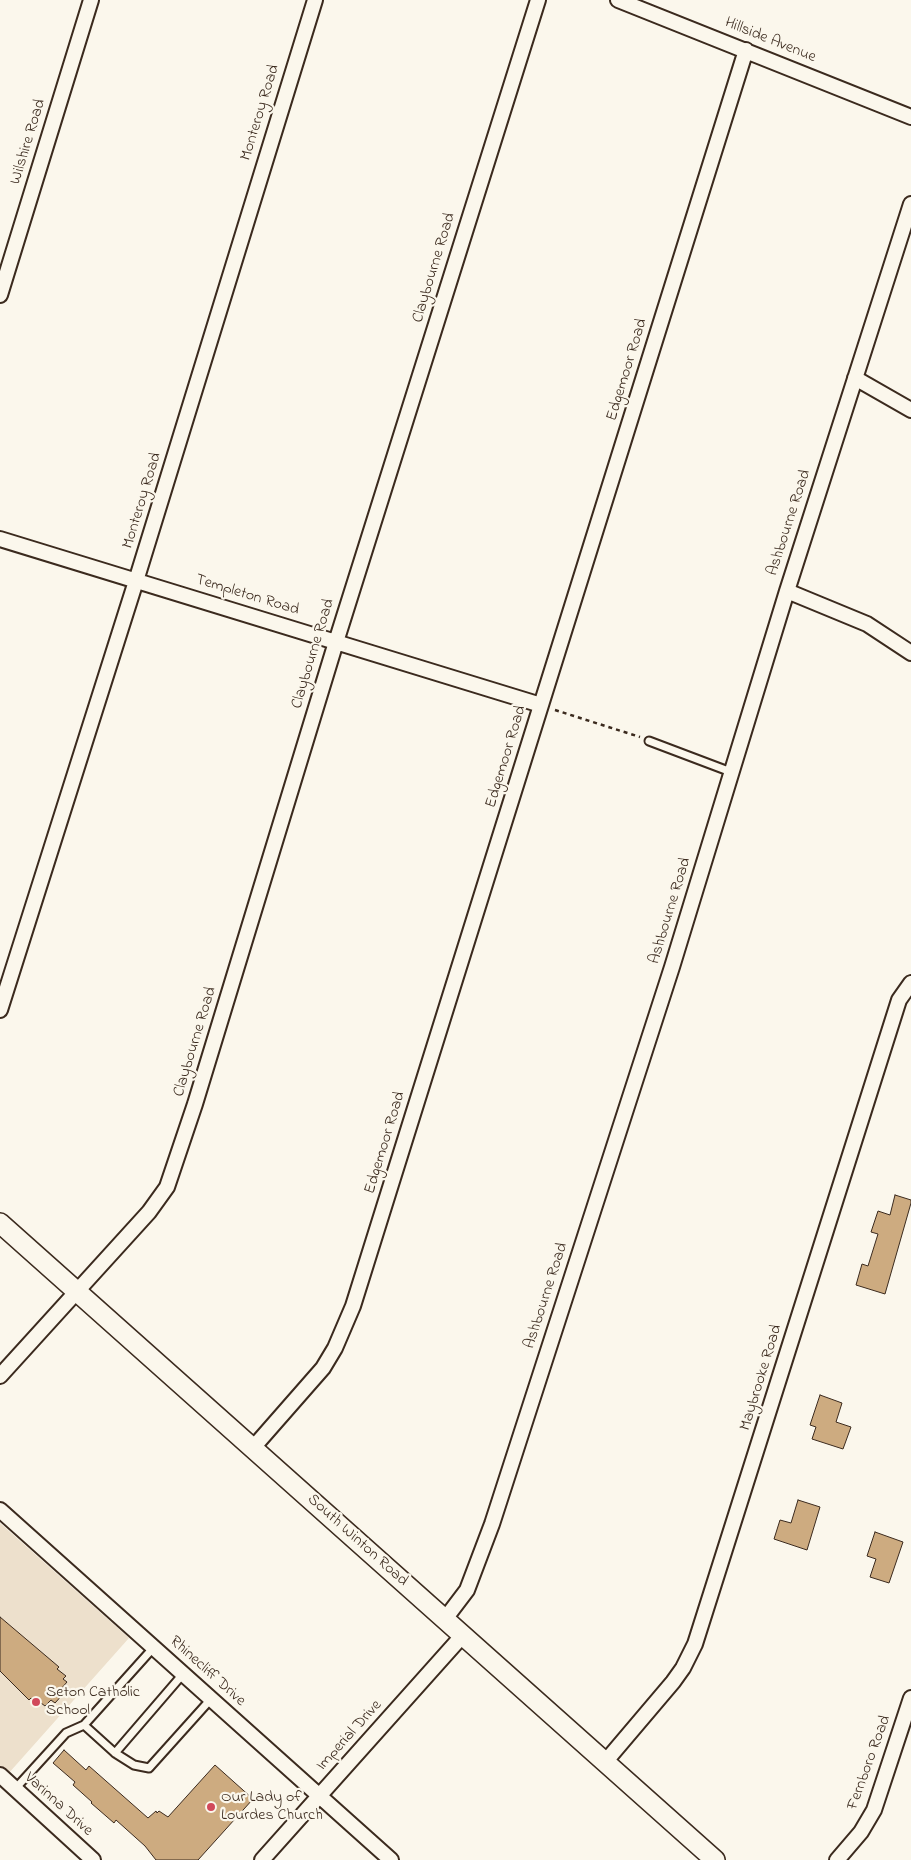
<!DOCTYPE html>
<html>
<head>
<meta charset="utf-8">
<style>
  body { margin:0 }
  canvas { display:block; background:#fbf7ec }
</style>
</head>
<body>
<canvas width="911" height="1860"></canvas>
<script>
const context = document.querySelector('canvas').getContext('2d');
context.lineJoin = 'round';
function fill(path, color) {
  context.fillStyle = color;
  context.fill(path, 'evenodd');
}
function poly(rows) {
  const path = new Path2D();
  for (const r of rows) {
    path.moveTo(r[0], r[1]);
    for (let i = 2; i < r.length; i += 2) path.lineTo(r[i], r[i + 1]);
  }
  return path;
}
function stroke(path, color, width, dash) {
  context.strokeStyle = color;
  context.lineWidth = width;
  context.lineCap = dash ? 'butt' : 'round';
  context.setLineDash(dash || []);
  context.stroke(path);
}
function write(font, color, halo, rows, align = 'center') {
  context.font = font + ' "Indie Flower",sans-serif';
  context.lineWidth = 4.5;
  context.setLineDash([]);
  context.textBaseline = 'middle';
  context.strokeStyle = halo;
  context.fillStyle = color;
  for (const [text, x, y, turn = 0] of rows) {
    context.save();
    context.translate(x, y);
    context.rotate((+turn || 0) * Math.PI / 180);
    context.textAlign = isNaN(turn) ? turn : align;
    if (halo) context.strokeText(text, 0, 0);
    context.fillText(text, 0, 0);
    context.restore();
  }
}
const built = poly([
  [0,1523,129,1638,8,1774,0,1767]
]);
const building = poly([
  [895,1195,911,1200,911,1203,885,1294,856,1285,862,1264,868,1266,878,1234,871,1232,878,1211,890,1215,895,1195],
  [820,1395,842,1403,836,1422,851,1427,843,1449,812,1439,816,1427,810,1425,820,1395],
  [798,1500,820,1507,807,1550,774,1539,780,1520,791,1523,798,1500],
  [875,1532,903,1542,889,1583,870,1577,876,1559,867,1556,875,1532],
  [0,1617,59,1667,57,1669,66,1676,63,1679,67,1682,61,1689,65,1692,55,1703,51,1700,45,1706,41,1703,39,1705,31,1698,29,1700,0,1671,0,1617],
  [64,1750,86,1770,89,1766,148,1818,156,1811,157,1813,159,1811,168,1817,215,1765,253,1799,198,1860,156,1860,145,1846,116,1820,114,1823,91,1803,92,1802,73,1785,75,1782,53,1763,64,1750]
]);
const path = poly([
  [555,710,640,737]
]);
const service = poly([
  [649,741,731,772],
  [84,1725,115,1753,134,1765,149,1768,211,1699],
  [115,1753,183,1674],
  [15,1789,66,1733,84,1725,154,1647]
]);
const minor = poly([
  [618,0,911,117],
  [0,295,91,0],
  [855,378,911,410],
  [0,539,541,705],
  [787,591,867,624,911,653],
  [0,1010,136,581,315,0],
  [0,1376,149,1212,167,1187,195,1104,336,642,538,0],
  [252,1449,323,1368,335,1348,353,1306,746,50],
  [0,1510,391,1860],
  [445,1619,467,1590,492,1524,672,967,787,591,911,204],
  [606,1761,673,1682,683,1668,695,1644,899,1000,911,983],
  [0,1775,93,1860],
  [262,1860,463,1635],
  [837,1860,861,1832,874,1810,911,1698]
]);
const secondary = poly([
  [0,1223,715,1860]
]);
const markers = [
  [36,1702,5,"#d1495b"],
  [211,1807,5,"#d1495b"]
];
const streetNames = [
  ["Hillside Avenue",770,41,22],
  ["Monteroy Road",261,113,-73],
  ["Wilshire Road",29,142,-73],
  ["Claybourne Road",435,268,-73],
  ["Edgemoor Road",628,370,-73],
  ["Monteroy Road",143,501,-73],
  ["Ashbourne Road",790,523,-72],
  ["Templeton Road",247,596,17],
  ["Claybourne Road",314,654,-73],
  ["Edgemoor Road",507,757,-73],
  ["Ashbourne Road",671,911,-73],
  ["Claybourne Road",196,1042,-73],
  ["Edgemoor Road",386,1143,-73],
  ["Ashbourne Road",547,1296,-72],
  ["Maybrooke Road",762,1378,-73],
  ["South Winton Road",357,1541,42],
  ["Rhinecliff Drive",207,1672,42],
  ["Imperial Drive",350,1736,-48],
  ["Fernboro Road",870,1763,-70],
  ["Varinna Drive",58,1805,42]
];
const poiNames = [
  ["Seton Catholic",46,1693],
  ["School",46,1711],
  ["Our Lady of",221,1798],
  ["Lourdes Church",221,1816]
];
fill(built, '#ede0cc');
fill(building, '#cdab80');
stroke(building, '#3b2a1e', 1);
stroke(service, '#3b2a1e', 11);
stroke(minor, '#3b2a1e', 18);
stroke(secondary, '#3b2a1e', 22);
stroke(path, '#3b2a1e', 2.5, [4, 4]);
stroke(service, '#fbf7ec', 7);
stroke(minor, '#fbf7ec', 14);
stroke(secondary, '#fbf7ec', 19);
for (const [x, y, r, color] of markers) {
  const dot = new Path2D();
  dot.arc(x, y, r, 0, 2 * Math.PI);
  context.fillStyle = color;
  context.fill(dot);
  stroke(dot, '#fbf7ec', 2);
}
write('16px', '#3b2a1e', '#fbf7ec', streetNames);
write('16px', '#3b2a1e', '#fbf7ec', poiNames, 'left');
</script>
</body>
</html>
